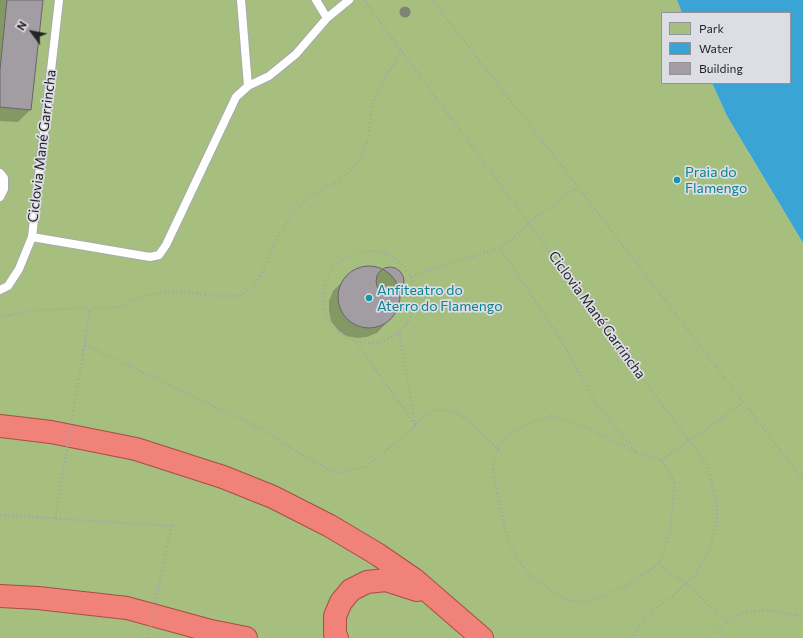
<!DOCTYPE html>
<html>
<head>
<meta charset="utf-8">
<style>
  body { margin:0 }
  #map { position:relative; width:803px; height:638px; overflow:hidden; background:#dcdde5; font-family:Commissioner,sans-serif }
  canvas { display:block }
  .legend { position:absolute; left:661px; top:12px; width:130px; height:72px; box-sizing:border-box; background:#dcdde5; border:1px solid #939399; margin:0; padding:5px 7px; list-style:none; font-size:12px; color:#252528 }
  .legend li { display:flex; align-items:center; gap:8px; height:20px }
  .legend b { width:20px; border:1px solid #939399 }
  .north { position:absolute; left:12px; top:12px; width:40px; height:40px; -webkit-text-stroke:3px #dcdde5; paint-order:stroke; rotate:302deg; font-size:11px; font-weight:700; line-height:16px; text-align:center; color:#252528 }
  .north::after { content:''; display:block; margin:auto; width:14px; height:18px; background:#252528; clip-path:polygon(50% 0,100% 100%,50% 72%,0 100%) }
</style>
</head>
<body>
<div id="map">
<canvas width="803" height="638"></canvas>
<ul class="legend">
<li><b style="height:11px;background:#a6bf7e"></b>Park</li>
<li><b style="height:11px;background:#3aa4d4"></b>Water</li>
<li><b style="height:11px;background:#a29da2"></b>Building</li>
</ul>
<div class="north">N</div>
</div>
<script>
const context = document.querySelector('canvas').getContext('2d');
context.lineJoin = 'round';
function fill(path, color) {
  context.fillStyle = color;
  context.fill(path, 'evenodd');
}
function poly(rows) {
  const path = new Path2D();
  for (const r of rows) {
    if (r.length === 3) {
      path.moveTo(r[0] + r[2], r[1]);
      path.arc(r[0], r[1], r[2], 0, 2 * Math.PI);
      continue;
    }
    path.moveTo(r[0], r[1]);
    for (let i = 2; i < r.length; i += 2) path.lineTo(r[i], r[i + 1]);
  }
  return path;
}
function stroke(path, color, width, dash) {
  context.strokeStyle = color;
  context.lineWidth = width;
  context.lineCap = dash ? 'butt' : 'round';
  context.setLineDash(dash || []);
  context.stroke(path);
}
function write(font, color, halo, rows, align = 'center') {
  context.font = font + ' Commissioner,sans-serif';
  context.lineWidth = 3.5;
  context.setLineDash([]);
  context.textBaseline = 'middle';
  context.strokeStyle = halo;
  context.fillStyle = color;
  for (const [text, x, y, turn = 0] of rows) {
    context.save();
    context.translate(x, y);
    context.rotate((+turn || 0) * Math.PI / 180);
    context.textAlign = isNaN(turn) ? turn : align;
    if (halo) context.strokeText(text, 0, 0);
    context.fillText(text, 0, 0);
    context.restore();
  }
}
const green = poly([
  [0,0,677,0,682,13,662,13,662,83,712,83,727,116,803,243,803,638,0,638]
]);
const water = poly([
  [677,0,803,0,803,243,727,116,712,83,790,83,790,13,682,13]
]);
const shadow = poly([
  [0,0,42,0,30,110,18,122,0,121],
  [367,267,382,270,392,268,399,271,403,283,399,290,399,305,394,315,377,333,367,337,357,338,346,336,338,330,331,321,329,311,329,301,333,291,350,274,358,269]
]);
const building = poly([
  [7,0,43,0,31,110,0,107,0,70,7,0],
  [369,297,31],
  [390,281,14]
]);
const path = poly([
  [364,0,707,465,717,505,717,521,709,550,696,574,672,597,654,609,645,618,632,638],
  [432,0,578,187,803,480],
  [369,297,46],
  [411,276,500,248,511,240,529,222,578,187],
  [0,317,37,310,120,307,136,299,159,292,187,292,214,296,239,296,253,286,261,275,279,233,295,211,309,196,339,181,351,170,361,157,368,140,372,105,380,86,401,52],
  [356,342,416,426,399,333],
  [85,345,262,429,310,460,329,470,342,473,367,466,416,426,422,418,435,410,452,411,468,420,498,449,493,462,495,482,508,541,518,559,528,573,542,585,569,601,589,602,625,586,659,564,670,531,675,486,671,475,661,460,637,453,598,407,558,335,500,248],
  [83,355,90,309],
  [498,449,507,435,529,423,551,416,585,427,636,452],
  [661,460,743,403],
  [0,515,172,526,169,538],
  [659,564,686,584,727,622,743,612,769,610,797,615,803,610],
  [797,615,803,621],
  [707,638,727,622]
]);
const service = poly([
  [241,0,248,86],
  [316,0,327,18],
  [0,173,4,178,4,189,0,197],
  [32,237,150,257,159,255,166,245,236,97,248,86,269,76,296,54,327,18,349,0],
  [0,290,8,286,19,269,32,237,59,0]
]);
const trunk = poly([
  [0,426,51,432,136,449,223,477,273,497,330,526,377,554,415,580,482,638],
  [0,596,38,598,127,608,211,631,246,638],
  [337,638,335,634,335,616,341,602,351,590,367,582,386,580,417,590]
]);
const pathBridge = poly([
  [55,518,83,355],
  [148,638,169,538]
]);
const trees = [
  [405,12]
];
const markers = [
  [677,180,4,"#0f9aa8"],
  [369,298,4,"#0f9aa8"]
];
const streetNames = [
  ["Ciclovia Mané Garrincha",42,146,-83],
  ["Ciclovia Mané Garrincha",597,315,54]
];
const cultureNames = [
  ["Praia do",685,172],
  ["Flamengo",685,188],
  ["Anfiteatro do",377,290],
  ["Aterro do Flamengo",377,306]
];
fill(green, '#a6bf7e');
fill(water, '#3aa4d4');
fill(shadow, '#0003');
fill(building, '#a29da2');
stroke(building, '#696469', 1);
stroke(service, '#a8a9b0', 10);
stroke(trunk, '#a74d48', 24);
stroke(path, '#a3a4aa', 2.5, [1, 3]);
stroke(service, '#fff', 8);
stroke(trunk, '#f0827a', 22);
stroke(pathBridge, '#a3a4aa', 2.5, [1, 3]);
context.fillStyle = '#7d8474';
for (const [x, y] of trees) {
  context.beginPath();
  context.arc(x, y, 5.5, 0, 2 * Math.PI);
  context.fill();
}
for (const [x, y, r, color] of markers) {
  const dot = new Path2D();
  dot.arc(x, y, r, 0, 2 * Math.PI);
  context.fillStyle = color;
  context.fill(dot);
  stroke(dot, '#dcdde5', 1.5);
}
write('14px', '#252528', '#dcdde5', streetNames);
write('14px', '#0d838f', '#dcdde5', cultureNames, 'left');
</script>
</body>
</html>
